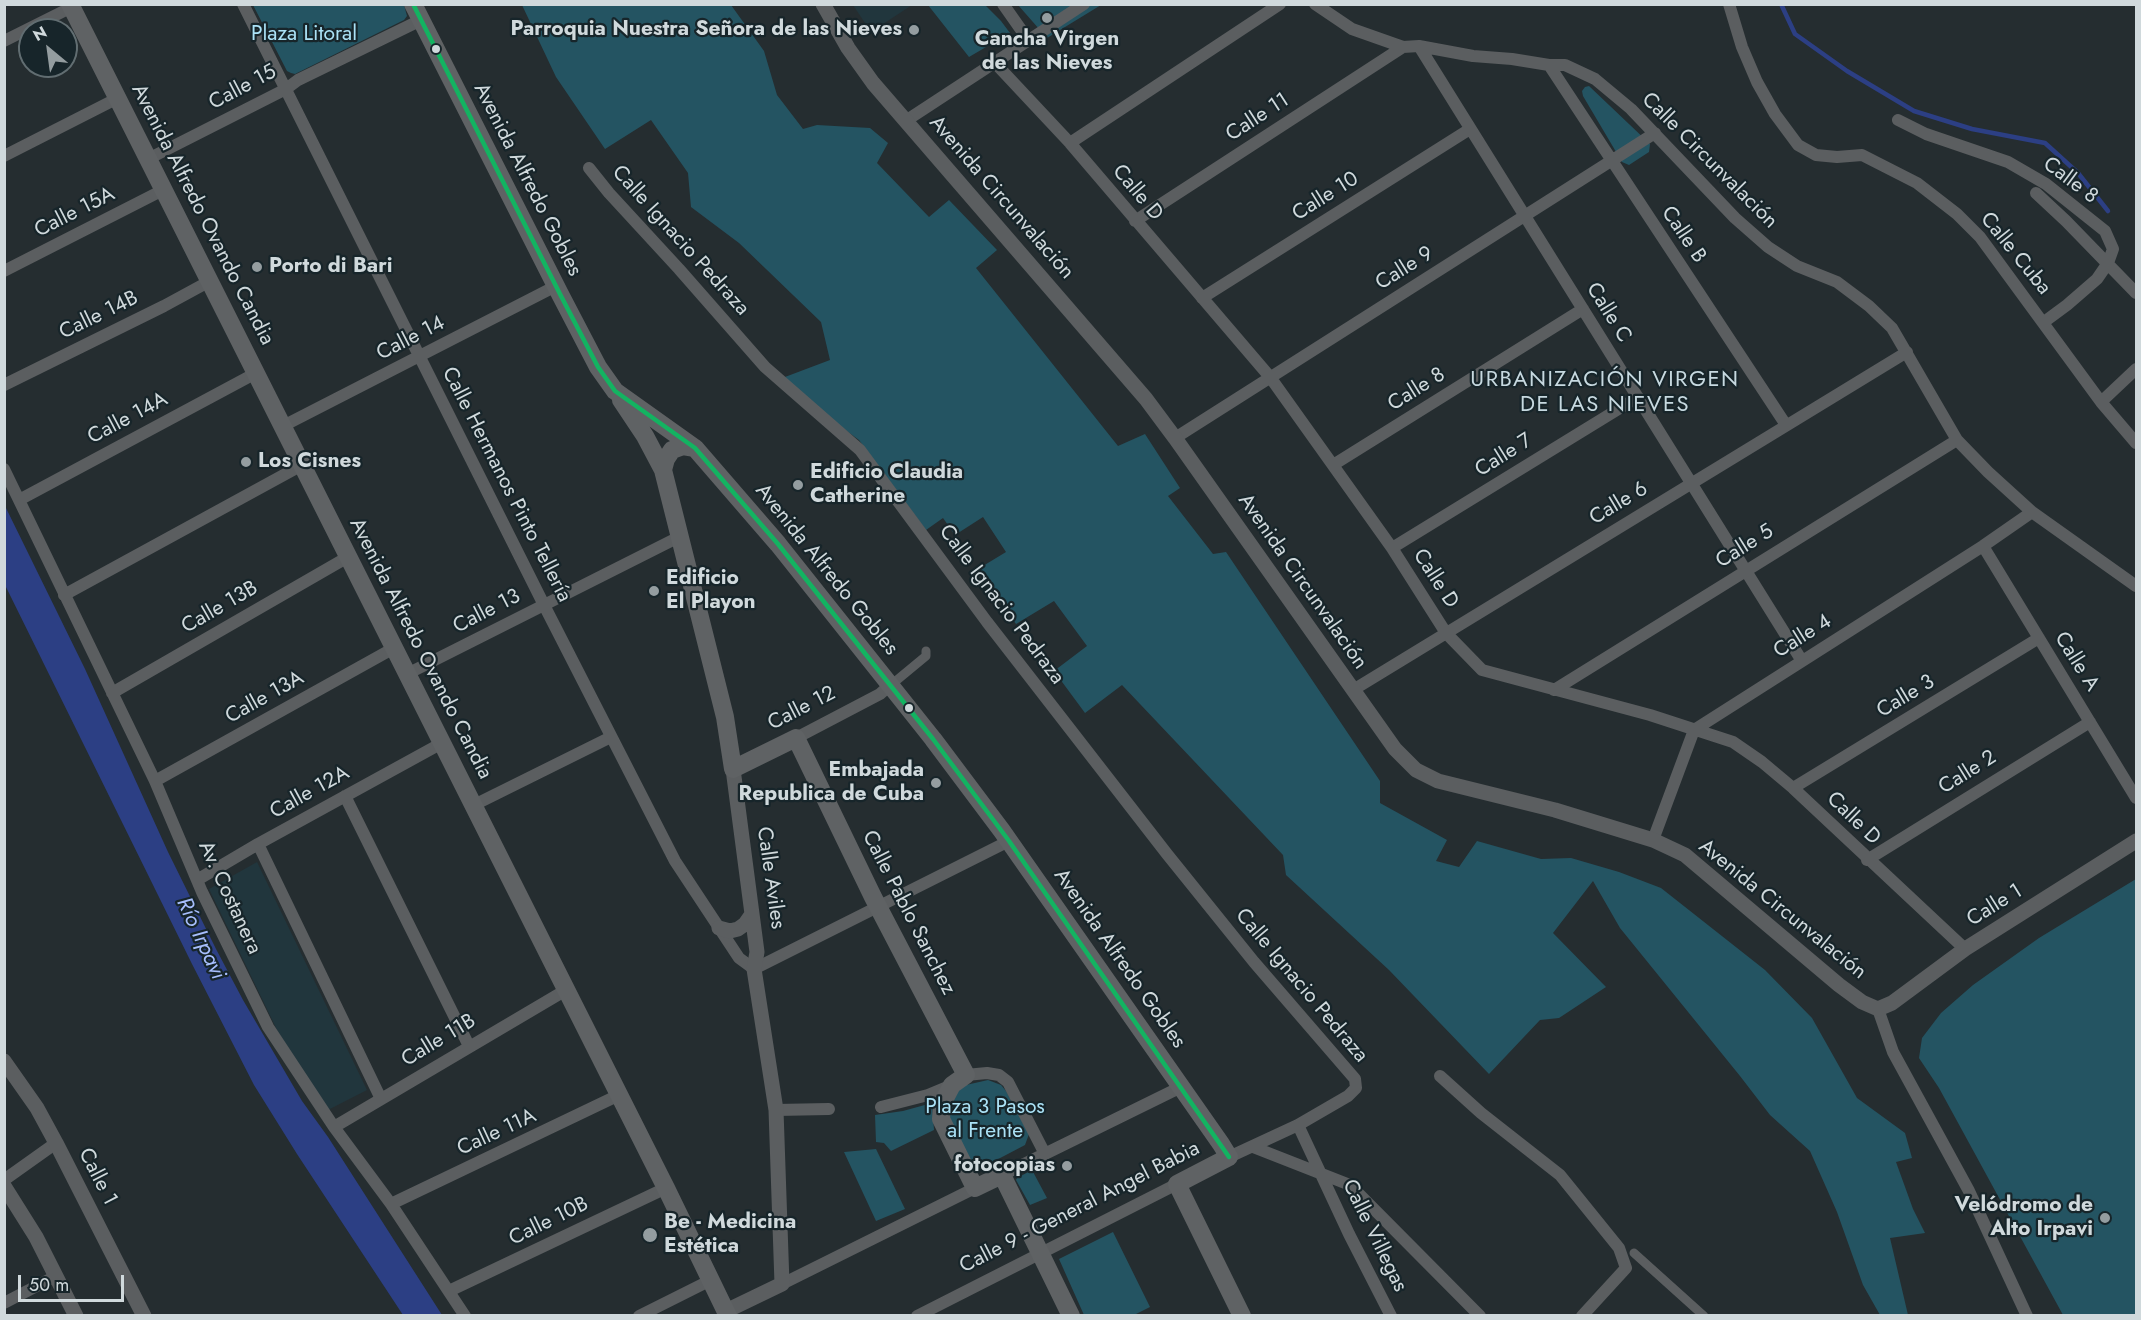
<!DOCTYPE html>
<html>
<head>
<meta charset="utf-8">
<style>
  body { margin:0 }
  #map { position:relative; width:2141px; height:1320px; overflow:hidden; background:#252d30; font-family:Jost,sans-serif }
  canvas { display:block }
  .frame { position:absolute; inset:0; border:6px solid #d0d9dc; pointer-events:none }
  .north { position:absolute; left:18px; top:18px; width:60px; height:60px; box-sizing:border-box; background:#17252a; border:2px solid #616d71; border-radius:50%; rotate:331deg; font-size:16px; font-weight:700; line-height:24px; text-align:center; color:#d0d9dc }
  .north::after { content:''; display:block; margin:auto; width:21px; height:27px; background:#949da0; clip-path:polygon(50% 0,100% 100%,50% 72%,0 100%) }
  .scale { position:absolute; left:18px; top:1275px; width:106px; height:27px; box-sizing:border-box; border:3px solid #d0d9dc; border-top:0; padding-left:8px; font-size:18px; line-height:21px; white-space:nowrap; color:#d0d9dc; -webkit-text-stroke:4px #17252a; paint-order:stroke }
</style>
</head>
<body>
<div id="map">
<canvas width="2141" height="1320"></canvas>
<div class="frame"></div>
<div class="north">N</div>
<div class="scale">50 m</div>
</div>
<script>
const context = document.querySelector('canvas').getContext('2d');
context.lineJoin = 'round';
function fill(path, color) {
  context.fillStyle = color;
  context.fill(path, 'evenodd');
}
function poly(rows) {
  const path = new Path2D();
  for (const r of rows) {
    path.moveTo(r[0], r[1]);
    for (let i = 2; i < r.length; i += 2) path.lineTo(r[i], r[i + 1]);
  }
  return path;
}
function stroke(path, color, width, dash) {
  context.strokeStyle = color;
  context.lineWidth = width;
  context.lineCap = dash ? 'butt' : 'round';
  context.setLineDash(dash || []);
  context.stroke(path);
}
function write(font, color, halo, rows, align = 'center') {
  context.font = font + ' Jost,sans-serif';
  context.lineWidth = 4.5;
  context.setLineDash([]);
  context.textBaseline = 'middle';
  context.strokeStyle = halo;
  context.fillStyle = color;
  for (const [text, x, y, turn = 0] of rows) {
    context.save();
    context.translate(x, y);
    context.rotate((+turn || 0) * Math.PI / 180);
    context.textAlign = isNaN(turn) ? turn : align;
    if (halo) context.strokeText(text, 0, 0);
    context.fillText(text, 0, 0);
    context.restore();
  }
}
const built = poly([
  [853,5,912,5,871,32],
  [257,862,367,1090,328,1110,278,1032,209,889]
]);
const green = poly([
  [253,5,404,5,407,16,404,20,295,74,291,73,287,71],
  [522,5,731,5,764,51,777,95,803,129,817,125,870,128,888,143,877,163,929,217,949,200,997,250,976,268,1118,446,1145,434,1180,488,1168,496,1213,554,1226,552,1380,781,1380,803,1447,840,1436,861,1459,867,1477,841,1541,859,1571,858,1619,872,1661,888,1765,970,1812,1018,1857,1098,1905,1133,1912,1158,1896,1162,1913,1209,1925,1233,1890,1238,1908,1315,1880,1315,1863,1285,1837,1212,1810,1151,1770,1115,1740,1076,1620,928,1593,881,1553,933,1606,987,1559,1018,1540,1020,1489,1074,1389,970,1286,875,1283,855,1122,685,1085,713,1054,671,1087,646,1054,601,1016,624,978,569,1006,552,983,517,955,535,943,518,926,530,859,440,777,380,830,360,821,322,739,243,691,207,688,173,651,120,605,149,556,77],
  [928,5,985,5,1001,21,1010,33,969,57],
  [1018,5,1101,5,1047,38],
  [1589,86,1650,144,1649,152,1629,165,1622,162,1583,96,1582,91,1585,87],
  [2136,879,2136,1315,2063,1315,1939,1088,1919,1058,1922,1038,1941,1013,1973,985,2039,938],
  [988,1080,1001,1085,1006,1091,1029,1134,1025,1145,983,1167,977,1166,971,1162,949,1120,952,1100,959,1090,966,1085],
  [932,1103,934,1130,891,1151,884,1143,876,1142,875,1115,903,1111],
  [876,1149,905,1209,876,1221,844,1152],
  [1032,1170,1047,1198,1030,1205,1016,1180,1017,1178],
  [1113,1232,1150,1307,1134,1315,1084,1315,1059,1259]
]);
const water = poly([
  [5,506,85,669,168,852,216,949,243,1000,302,1101,328,1137,442,1315,403,1315,297,1154,254,1085,192,964,5,585]
]);
const stream = poly([
  [1781,4,1795,34,1847,71,1914,111,1972,129,2045,143,2078,173,2108,211]
]);
const pedestrian = poly([
  [897,680,926,656,926,651],
  [1634,1253,1704,1316]
]);
const minor = poly([
  [243,4,544,605,675,861,739,958,754,969,1009,841],
  [1003,4,1029,41],
  [1315,4,1352,29,1403,47,1419,46,1473,56,1512,59,1549,65,1565,65,1595,79,1631,109,1735,218,1768,247,1797,266,1837,282,1869,306,1892,328,1957,440,1988,472,2032,512,2136,586],
  [1729,4,1742,47,1757,82,1775,114,1798,145,1816,155,1837,157,1862,155,1917,183,1957,214,1980,237,2101,402,2136,443],
  [4,41,72,7],
  [1419,46,1802,661],
  [996,64,1070,143,1270,377,1392,548,1446,633,1482,670,1650,715,1733,742,1762,762,1793,788,1965,949],
  [1549,65,1786,425],
  [907,120,1084,4],
  [1898,120,1926,134,2008,162,2046,184,2105,231,2113,249,2108,263,2097,279,2067,305,2044,322],
  [1070,143,1280,4],
  [4,156,118,98],
  [148,159,286,89,298,80,421,20],
  [589,168,609,193,679,269,765,367,860,450,987,622,1167,854,1254,962,1355,1079,1356,1088,1348,1096,1298,1125,1229,1157],
  [2036,193,2066,221,2136,293],
  [1135,221,1403,47],
  [4,271,163,190],
  [1202,298,1470,129],
  [4,385,164,306,210,281],
  [2101,402,2136,369],
  [283,426,556,286],
  [1175,438,1655,133],
  [1333,465,1583,309],
  [4,469,155,781,202,892,268,1027,334,1127,391,1204,465,1316],
  [19,500,256,373],
  [1983,546,2136,798],
  [1392,548,1638,397],
  [64,595,302,465],
  [407,674,681,536],
  [1353,690,1907,352],
  [1554,690,1957,440],
  [112,693,348,557],
  [796,738,880,694,890,685],
  [155,781,394,648],
  [1793,788,2039,638],
  [345,796,469,1046],
  [474,805,611,737],
  [1653,840,1694,730,1983,546,2032,512],
  [258,844,381,1099],
  [1867,860,2090,722],
  [197,880,258,844,442,743],
  [1878,1009,1893,1052,1969,1191,2027,1316],
  [966,1075,987,1073,999,1075,1008,1082,1045,1154],
  [1440,1076,1481,1113,1560,1175,1619,1248,1626,1268,1582,1316],
  [881,1107,928,1095,952,1085],
  [776,1110,829,1109],
  [1298,1125,1349,1234,1391,1316],
  [334,1127,566,990],
  [1253,1147,1350,1185,1480,1316],
  [1002,1175,1181,1087],
  [4,1180,56,1143],
  [391,1204,619,1095],
  [782,1284,975,1188],
  [449,1291,666,1188],
  [4,1303,56,1276],
  [639,1316,711,1280],
  [917,1316,1177,1184]
]);
const tertiary = poly([
  [823,4,848,48,873,83,1146,399,1175,438,1395,749,1416,770,1438,781,1555,810,1653,840,1685,855,1839,985,1862,1002,1878,1009,1892,1003,1965,949,2136,841],
  [719,928,730,931,738,929,745,924,752,914],
  [4,1061,37,1108,56,1143,144,1316],
  [4,1186,36,1237,76,1316],
  [726,1311,782,1284,776,1110,754,969,757,952,733,769]
]);
const secondary = poly([
  [70,4,666,1188,728,1316],
  [413,4,561,296,598,367,615,391,695,448,778,544,933,739,1002,831,1221,1144,1229,1157,1177,1184,1242,1316],
  [621,400,645,436,663,470,725,717,733,769,796,738,873,897,966,1075,952,1085,942,1104,941,1119,975,1188,1002,1175,1071,1316],
  [663,470,666,459,672,450,683,446,695,448]
]);
const bus1 = poly([
  [413,4,561,296,598,367,615,391,695,448,778,544,933,739,1009,841,1229,1157]
]);
const markers = [
  [1047,18,6,"#949da0"],
  [914,30,6,"#949da0"],
  [436,49,5,"#d0d9dc"],
  [257,267,6,"#949da0"],
  [246,462,6,"#949da0"],
  [798,485,6,"#949da0"],
  [654,591,6,"#949da0"],
  [909,708,5,"#d0d9dc"],
  [936,783,6,"#949da0"],
  [1067,1166,6,"#949da0"],
  [2105,1218,6,"#949da0"],
  [650,1235,8,"#949da0"]
];
const poiNames = [
  ["Parroquia Nuestra Señora de las Nieves",902,30,"right"],
  ["Cancha Virgen",1047,40,"center"],
  ["de las Nieves",1047,64,"center"],
  ["Porto di Bari",269,267],
  ["Los Cisnes",258,462],
  ["Edificio Claudia",810,473],
  ["Catherine",810,497],
  ["Edificio",666,579],
  ["El Playon",666,603],
  ["Embajada",924,771,"right"],
  ["Republica de Cuba",924,795,"right"],
  ["fotocopias",1055,1166,"right"],
  ["Velódromo de",2093,1206,"right"],
  ["Alto Irpavi",2093,1230,"right"],
  ["Be - Medicina",664,1223],
  ["Estética",664,1247]
];
const parkNames = [
  ["Plaza Litoral",304,35],
  ["Plaza 3 Pasos",985,1108],
  ["al Frente",985,1132]
];
const streetNames = [
  ["Calle 15",243,88,-28],
  ["Calle 11",1258,118,-33],
  ["Calle Circunvalación",1709,161,45],
  ["Avenida Alfredo Gobles",527,180,63],
  ["Calle 8",2070,181,37],
  ["Calle D",1137,193,50],
  ["Calle 10",1326,197,-32],
  ["Avenida Circunvalación",1001,198,49],
  ["Calle 15A",75,213,-27],
  ["Avenida Alfredo Ovando Candia",202,215,63],
  ["Calle B",1683,235,56],
  ["Calle Ignacio Pedraza",680,241,48],
  ["Calle Cuba",2015,254,51],
  ["Calle 9",1405,269,-32],
  ["Calle C",1608,313,58],
  ["Calle 14B",99,316,-26],
  ["Calle 14",411,339,-27],
  ["Calle 8",1417,390,-32],
  ["Calle 14A",128,419,-28],
  ["Calle 7",1504,456,-32],
  ["Calle Hermanos Pinto Tellería",506,485,63],
  ["Calle 6",1619,504,-31],
  ["Calle 5",1745,547,-32],
  ["Avenida Alfredo Gobles",826,570,51],
  ["Calle D",1435,579,57],
  ["Avenida Circunvalación",1302,582,55],
  ["Calle Ignacio Pedraza",1001,605,53],
  ["Calle 13B",220,608,-30],
  ["Calle 13",487,612,-27],
  ["Calle 4",1803,637,-32],
  ["Avenida Alfredo Ovando Candia",420,649,63],
  ["Calle A",2076,662,58],
  ["Calle 3",1906,697,-31],
  ["Calle 13A",265,698,-29],
  ["Calle 12",802,709,-27],
  ["Calle 2",1968,773,-32],
  ["Calle 12A",310,793,-29],
  ["Calle D",1853,819,44],
  ["Calle Aviles",770,878,82],
  ["Av. Costanera",229,898,65],
  ["Calle 1",1995,906,-32],
  ["Avenida Circunvalación",1782,910,39],
  ["Calle Pablo Sanchez",908,913,63],
  ["Avenida Alfredo Gobles",1119,959,55],
  ["Calle Ignacio Pedraza",1301,986,50],
  ["Calle 11B",439,1041,-31],
  ["Calle 11A",497,1133,-25],
  ["Calle 1",97,1177,63],
  ["Calle 9 - General Angel Babia",1080,1208,-27],
  ["Calle 10B",549,1222,-26],
  ["Calle Villegas",1374,1236,64]
];
const neighbourhoodNames = [
  ["URBANIZACIÓN VIRGEN",1605,381],
  ["DE LAS NIEVES",1605,406]
];
const waterNames = [
  ["Río Irpavi",200,939,65]
];
fill(built, '#21363d');
fill(green, '#245462');
fill(water, '#2c3f84');
stroke(stream, '#2c3f84', 4.5);
stroke(pedestrian, '#5b5e60', 9);
stroke(minor, '#5b5e60', 12);
stroke(tertiary, '#5b5e60', 15);
stroke(secondary, '#5f6264', 18);
stroke(bus1, '#13b361', 4.5);
for (const [x, y, r, color] of markers) {
  const dot = new Path2D();
  dot.arc(x, y, r, 0, 2 * Math.PI);
  context.fillStyle = color;
  context.fill(dot);
  stroke(dot, '#17252a', 2);
}
write('bold 21px', '#d0d9dc', '#17252a', poiNames, 'left');
write('21px', '#abe2f6', '#17252a', parkNames);
write('21px', '#d0d9dc', '#17252a', streetNames);
context.letterSpacing = '1.5px';
write('22px', '#c7d9e0', '#17252a', neighbourhoodNames);
context.letterSpacing = '0px';
write('italic 22px', '#a7befd', '#17252a', waterNames);
</script>
</body>
</html>
